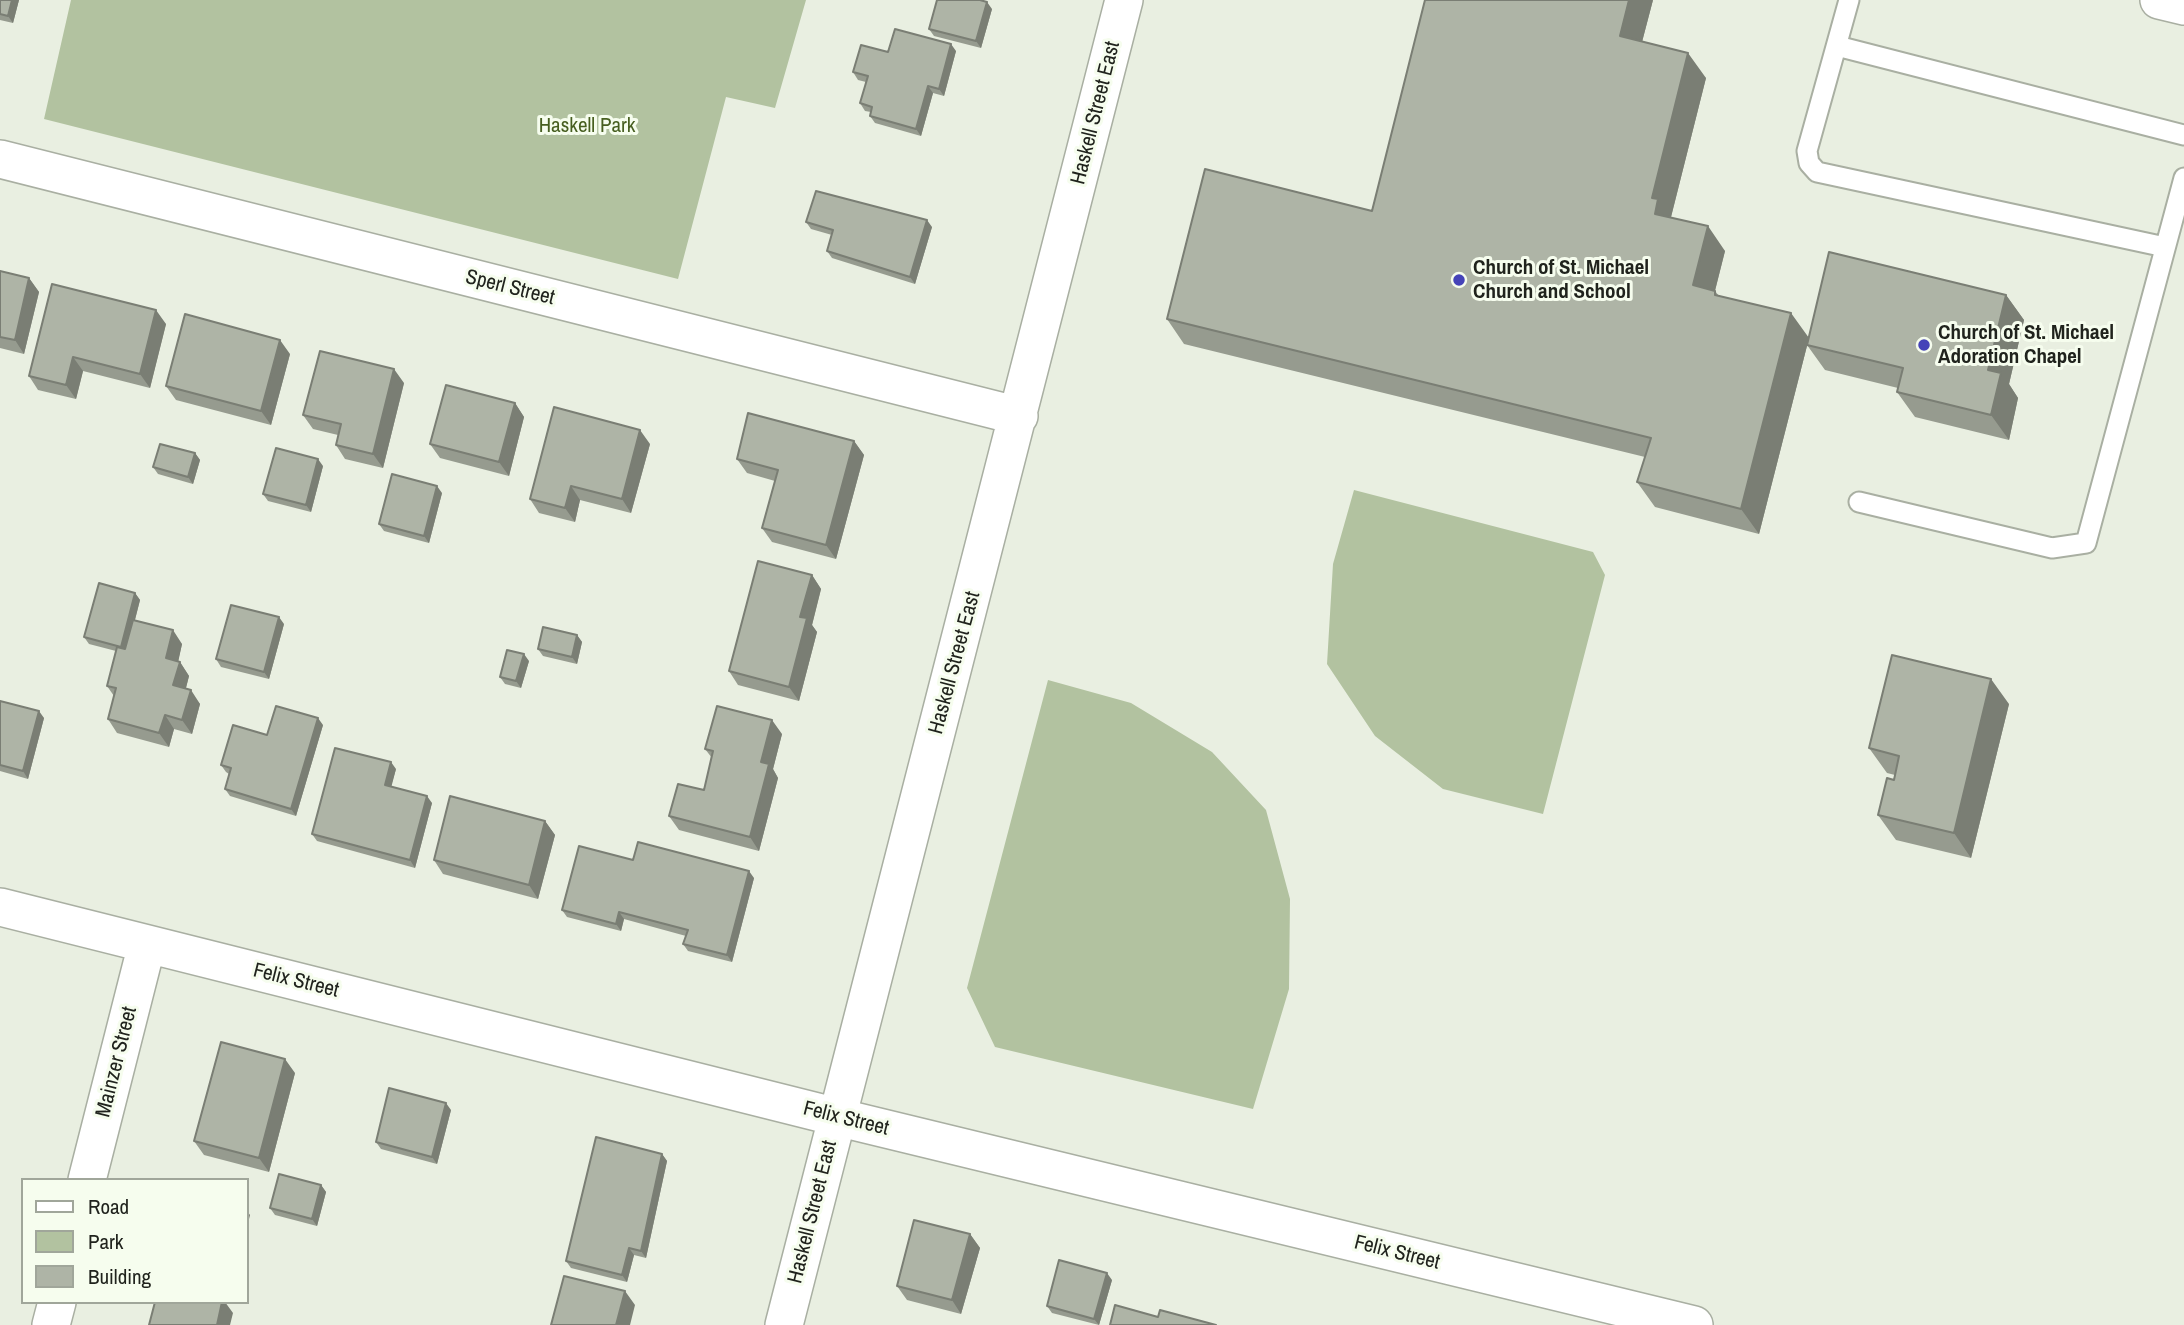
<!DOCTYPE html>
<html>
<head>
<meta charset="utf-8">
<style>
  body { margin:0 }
  #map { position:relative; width:2184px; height:1325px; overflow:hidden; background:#e9efe1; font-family:"Archivo Narrow",sans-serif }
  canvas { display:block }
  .legend { position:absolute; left:21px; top:1178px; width:228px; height:126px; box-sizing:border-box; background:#f6fdee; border:2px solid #a0a69a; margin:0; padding:9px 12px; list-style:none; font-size:21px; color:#20231d }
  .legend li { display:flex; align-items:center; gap:14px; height:35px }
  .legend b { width:35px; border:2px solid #a0a69a }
</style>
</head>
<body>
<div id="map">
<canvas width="2184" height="1325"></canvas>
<ul class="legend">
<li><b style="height:9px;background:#fff"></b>Road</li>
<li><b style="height:19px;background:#b2c2a0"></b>Park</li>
<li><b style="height:19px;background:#aeb4a6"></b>Building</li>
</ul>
</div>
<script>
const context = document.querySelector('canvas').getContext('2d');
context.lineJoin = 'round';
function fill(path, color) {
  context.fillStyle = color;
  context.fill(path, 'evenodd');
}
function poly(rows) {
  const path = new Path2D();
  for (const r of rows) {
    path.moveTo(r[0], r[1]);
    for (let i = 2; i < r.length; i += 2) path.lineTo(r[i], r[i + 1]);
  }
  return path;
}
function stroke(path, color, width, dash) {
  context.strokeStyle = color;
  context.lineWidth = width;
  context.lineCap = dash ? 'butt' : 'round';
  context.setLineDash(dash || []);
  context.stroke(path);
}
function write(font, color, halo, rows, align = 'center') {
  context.font = font + ' "Archivo Narrow",sans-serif';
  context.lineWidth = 6;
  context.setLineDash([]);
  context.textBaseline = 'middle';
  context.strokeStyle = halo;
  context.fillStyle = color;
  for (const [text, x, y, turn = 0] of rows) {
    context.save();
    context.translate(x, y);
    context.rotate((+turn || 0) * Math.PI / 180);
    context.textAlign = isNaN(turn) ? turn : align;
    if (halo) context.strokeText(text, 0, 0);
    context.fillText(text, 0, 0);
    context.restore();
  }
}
const green = poly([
  [71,0,806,0,775,108,726,97,678,279,44,119],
  [1354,490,1593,552,1605,575,1543,814,1443,789,1375,736,1327,664,1333,564],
  [1048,680,1131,703,1212,752,1266,810,1290,899,1289,989,1253,1109,995,1047,967,988]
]);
const service = poly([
  [1849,0,1807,151,1809,163,1817,172,2165,247],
  [1837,46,2184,135],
  [1859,502,2052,548,2086,543,2184,178]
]);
const minor = poly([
  [2159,0,2184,6],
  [0,159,1019,416],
  [0,907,837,1117,1694,1325],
  [87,1180,147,944],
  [51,1325,57,1302],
  [784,1325,1124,0]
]);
const wall = poly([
  [0,0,19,0,13,23,0,20],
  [1653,0,1642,42,1706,78,1671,217,1725,251,1715,291,1719,296,1809,338,1759,534,1655,507,1637,482,1645,457,1184,344,1167,319,1372,211],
  [992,9,981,48,934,36,929,29],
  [956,51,944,96,933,93,921,136,875,123,870,116,871,112,865,111,860,103,866,82,858,80,853,72,888,52],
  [806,222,932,227,915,284,832,258,827,251,832,235,811,229],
  [0,271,29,278,39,292,24,354,0,348],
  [52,284,166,324,150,388,83,371,76,399,38,390,29,376],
  [2006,295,2024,320,2009,384,2018,398,2009,440,1915,417,1897,392,1898,388,1825,370,1807,345],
  [290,354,271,425,176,400,166,386],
  [404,383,383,468,345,459,336,445,338,435,313,429,303,415],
  [515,403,524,417,509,476,440,458,430,444],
  [854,441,864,455,836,559,772,542,762,528,775,481,747,473,737,459],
  [650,444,631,513,580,500,575,522,539,513,530,499],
  [195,453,200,460,193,484,158,474,153,467],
  [323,466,311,512,268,501,263,494],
  [442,493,429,543,384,531,379,524],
  [812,575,821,589,812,625,817,632,799,701,738,685,729,671],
  [135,593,140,600,135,620,182,644,178,661,180,662,189,676,186,688,200,704,192,734,174,729,169,747,117,733,108,719,114,696,107,686,116,651,89,644,84,637],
  [284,624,269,679,221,667,216,659],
  [577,635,582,642,577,664,543,656,538,649],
  [529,661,521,688,505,684,500,677],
  [0,701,44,718,28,779,0,771],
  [2009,704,1971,858,1896,840,1878,815,1895,775,1887,773,1869,748],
  [323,725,296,816,230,796,225,789,229,774,226,772,221,765,267,735],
  [782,734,773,769,778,778,759,851,679,830,669,816,704,790,712,758,705,749],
  [396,769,391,786,432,803,415,868,317,841,312,834],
  [545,821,555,835,538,899,443,874,434,860],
  [633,860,754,878,732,962,688,951,683,944,686,936,624,919,621,931,567,917,562,910],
  [295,1073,269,1172,204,1155,194,1141],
  [451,1110,437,1164,381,1149,376,1142],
  [662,1154,667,1161,646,1258,634,1255,627,1282,571,1268,566,1261],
  [321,1185,326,1192,317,1226,275,1215,270,1208],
  [970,1234,980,1248,961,1314,907,1300,897,1286],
  [1112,1280,1099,1325,1052,1313,1047,1306]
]);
const shadedWall = poly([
  [12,0,19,0,13,23,8,16],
  [1629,0,1653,0,1637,61,1620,36],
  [987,2,992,9,981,48,976,41],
  [951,44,956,51,944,96,939,89],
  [1688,53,1706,78,1671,217,1655,214,1652,198],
  [928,86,933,93,921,136,916,129],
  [927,220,932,227,915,284,910,277],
  [1708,226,1725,251,1710,310,1693,285],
  [29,278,39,292,24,354,15,340],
  [2006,295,2024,320,2009,384,2018,398,2009,440,1991,415,1988,370],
  [156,310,166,324,150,388,140,374],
  [1791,313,1809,338,1759,534,1741,509],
  [280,340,290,354,271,425,261,411],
  [73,357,83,371,76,399,66,385],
  [394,369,404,383,383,468,373,454],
  [515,403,524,417,509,476,499,462],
  [640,430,650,444,631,513,622,499],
  [854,441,864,455,836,559,826,545],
  [195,453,200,460,193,484,188,477],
  [318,459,323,466,311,512,306,505],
  [437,486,442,493,429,543,424,536],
  [571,486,580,500,575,522,565,508],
  [812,575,821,589,812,625,817,632,799,701,789,687,800,617],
  [135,593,140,600,126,654,121,647],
  [279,617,284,624,269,679,264,672],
  [173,630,182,644,176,672,166,658],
  [577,635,582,642,577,664,572,657],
  [524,654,529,661,521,688,516,681],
  [180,662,189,676,183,699,173,685],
  [1991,679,2009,704,1971,858,1954,833],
  [191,690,200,704,192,734,182,720],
  [39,711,44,718,28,779,23,771],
  [165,715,174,729,169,747,159,733],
  [318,718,323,725,296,816,291,809],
  [772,720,782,734,773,769,778,778,759,851,750,837,761,762],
  [391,762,396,769,390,792,385,785],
  [427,796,432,803,415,868,410,860],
  [545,821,555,835,538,899,529,885],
  [749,871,754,878,732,962,727,955],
  [619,912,624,919,621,931,616,924],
  [285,1059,295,1073,269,1172,259,1158],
  [446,1103,451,1110,437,1164,432,1157],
  [662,1154,667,1161,646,1258,641,1251],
  [321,1185,326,1192,317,1226,312,1219],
  [247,1211,250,1215,247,1227],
  [970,1234,980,1248,961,1314,952,1300],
  [629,1248,634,1255,627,1282,622,1275],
  [1107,1273,1112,1280,1099,1325,1094,1319],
  [625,1291,635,1305,630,1325,616,1325],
  [222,1302,225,1302,233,1313,230,1325,217,1325]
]);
const building = poly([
  [0,0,12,0,8,16,0,14,0,0],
  [937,0,980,0,987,2,976,41,929,29,937,0],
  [1425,0,1629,0,1620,36,1688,53,1652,198,1658,199,1655,214,1708,226,1693,285,1715,291,1715,295,1791,313,1741,509,1637,482,1651,438,1167,319,1205,169,1372,211,1425,0],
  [895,29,951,44,939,89,928,86,916,129,870,116,872,107,860,103,868,76,853,72,861,45,888,52,895,29],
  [816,191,927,220,910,277,827,251,833,230,806,222,816,191],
  [1829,252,2006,295,1988,370,2001,373,1991,415,1897,392,1903,368,1807,345,1829,252],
  [0,271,29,278,15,340,0,337,0,271],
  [52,284,156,310,140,374,73,357,66,385,29,376,52,284],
  [185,314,280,340,261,411,166,386,185,314],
  [320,351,394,369,373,454,336,445,341,424,303,415,320,351],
  [446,385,515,403,499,462,430,444,446,385],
  [554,407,640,430,622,499,571,486,565,508,530,499,554,407],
  [748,413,854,441,826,545,762,528,778,470,737,459,748,413],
  [160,444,195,453,188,477,153,467,160,444],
  [276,448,318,459,306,505,263,494,276,448],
  [392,474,437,486,424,536,379,524,392,474],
  [758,561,812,575,800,617,807,618,789,687,729,671,758,561],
  [99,583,135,593,121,647,84,637,99,583],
  [231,605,279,617,264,672,216,659,231,605],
  [133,620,173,630,166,658,180,662,173,685,191,690,182,720,165,715,159,733,108,719,116,688,107,686,117,647,125,649,133,620],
  [543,627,577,635,572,657,538,649,543,627],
  [507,650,524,654,516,681,500,677,507,650],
  [1892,655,1991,679,1954,833,1878,815,1887,778,1894,780,1899,756,1869,748,1892,655],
  [0,701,39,711,23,771,0,765,0,701],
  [276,706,318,718,291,809,225,789,231,768,221,765,233,725,267,735,276,706],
  [717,706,772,720,761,762,769,764,750,837,669,816,678,784,704,790,713,751,705,749,717,706],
  [335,748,391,762,385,785,427,796,410,860,312,834,335,748],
  [450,796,545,821,529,885,434,860,450,796],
  [638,842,749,871,727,955,683,944,688,930,619,912,616,924,562,910,579,846,633,860,638,842],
  [221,1042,285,1059,259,1158,194,1141,221,1042],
  [389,1088,446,1103,432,1157,376,1142,389,1088],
  [596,1137,662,1154,641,1251,629,1248,622,1275,566,1261,596,1137],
  [279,1174,321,1185,312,1219,270,1208,279,1174],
  [914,1220,970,1234,952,1300,897,1286,914,1220],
  [1059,1260,1107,1273,1094,1319,1047,1306,1059,1260],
  [564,1276,625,1291,616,1325,551,1325,564,1276],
  [155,1302,222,1302,217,1325,149,1325,155,1302],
  [1115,1305,1158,1317,1160,1310,1216,1325,1110,1325,1115,1305]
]);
const markers = [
  [1459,280,7,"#4543b8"],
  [1924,345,7,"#4543b8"]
];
const streetNames = [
  ["Haskell Street East",1096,113,-76],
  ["Sperl Street",510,288,14],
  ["Haskell Street East",955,663,-75],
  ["Felix Street",296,981,14],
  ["Mainzer Street",117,1062,-76],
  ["Felix Street",846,1119,14],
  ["Haskell Street East",813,1212,-76],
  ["Felix Street",1397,1253,14]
];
const parkNames = [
  ["Haskell Park",587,126]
];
const poiNames = [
  ["Church of St. Michael",1473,268],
  ["Church and School",1473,292],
  ["Church of St. Michael",1938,333],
  ["Adoration Chapel",1938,357]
];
fill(green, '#b2c2a0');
stroke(service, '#a9afa2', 23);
stroke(minor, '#a9afa2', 40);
stroke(service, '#fff', 19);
stroke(minor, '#fff', 37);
fill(wall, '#969b8f');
fill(shadedWall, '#7a7e74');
fill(building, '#aeb4a6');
stroke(building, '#7a7e74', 2);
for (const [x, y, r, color] of markers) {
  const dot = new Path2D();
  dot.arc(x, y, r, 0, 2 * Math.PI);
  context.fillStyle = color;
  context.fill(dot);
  stroke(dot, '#f6fdee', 2.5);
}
write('21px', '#20231d', '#f6fdee', streetNames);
write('21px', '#475f20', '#f6fdee', parkNames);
write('bold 21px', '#20231d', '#f6fdee', poiNames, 'left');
</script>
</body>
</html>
